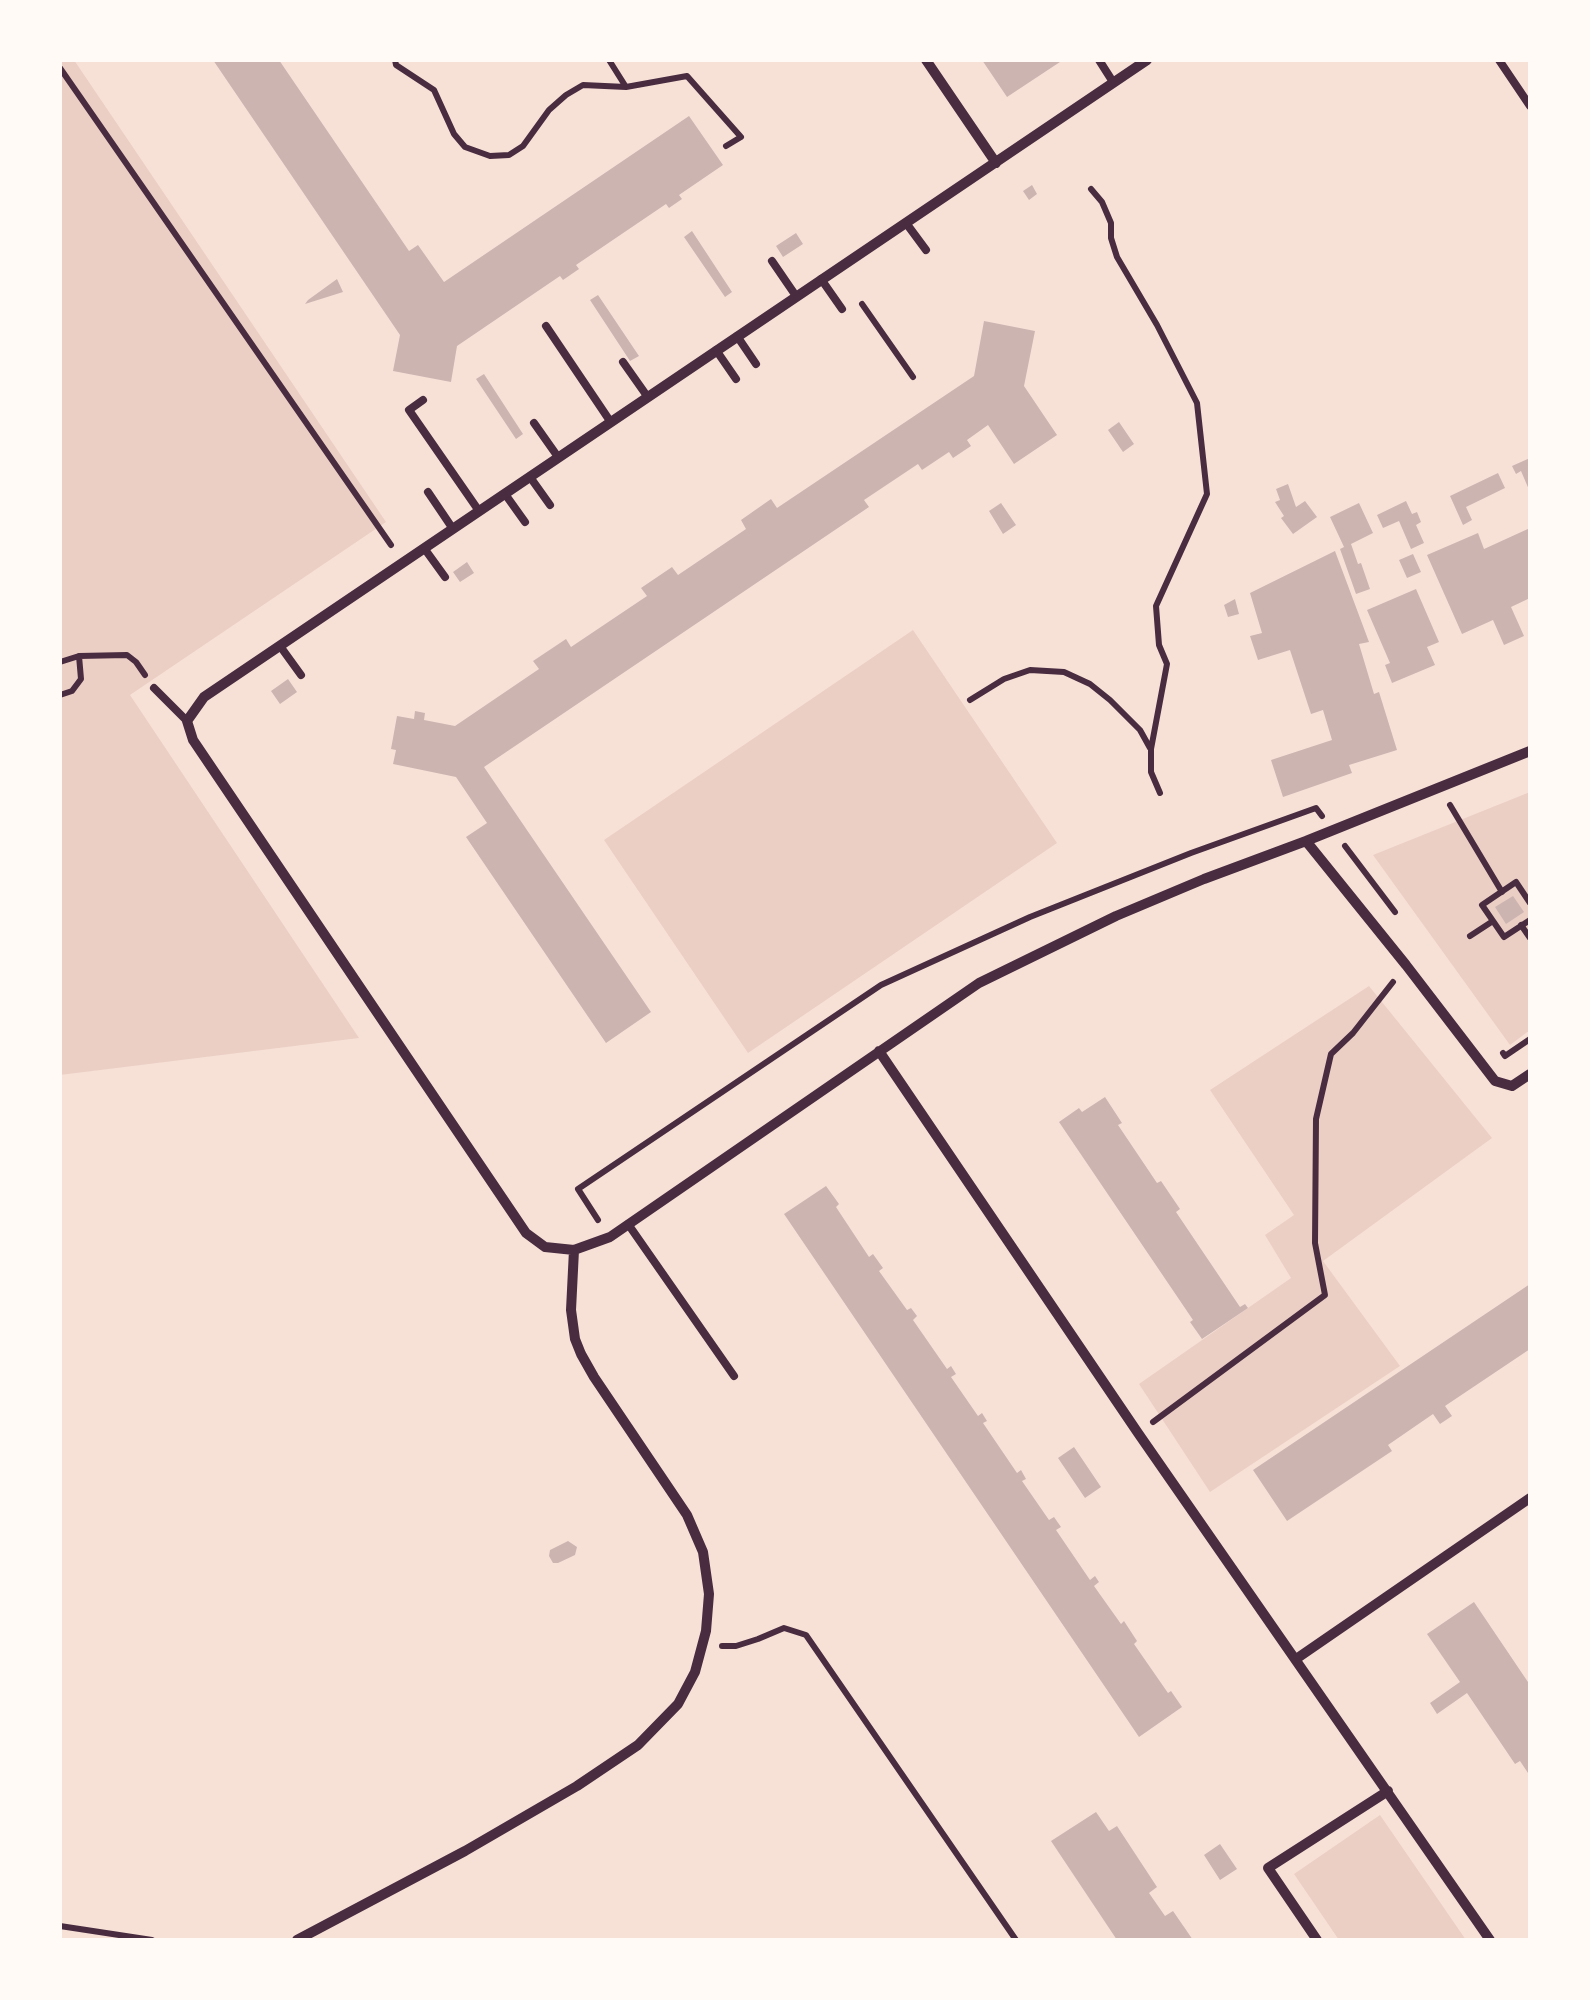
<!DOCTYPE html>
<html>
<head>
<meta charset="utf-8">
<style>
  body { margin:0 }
  #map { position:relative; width:1590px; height:2000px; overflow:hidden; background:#f7e1d7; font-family:Inter,sans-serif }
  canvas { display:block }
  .frame { position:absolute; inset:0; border:62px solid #fffaf5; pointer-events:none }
</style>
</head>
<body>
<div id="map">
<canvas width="1590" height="2000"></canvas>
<div class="frame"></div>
</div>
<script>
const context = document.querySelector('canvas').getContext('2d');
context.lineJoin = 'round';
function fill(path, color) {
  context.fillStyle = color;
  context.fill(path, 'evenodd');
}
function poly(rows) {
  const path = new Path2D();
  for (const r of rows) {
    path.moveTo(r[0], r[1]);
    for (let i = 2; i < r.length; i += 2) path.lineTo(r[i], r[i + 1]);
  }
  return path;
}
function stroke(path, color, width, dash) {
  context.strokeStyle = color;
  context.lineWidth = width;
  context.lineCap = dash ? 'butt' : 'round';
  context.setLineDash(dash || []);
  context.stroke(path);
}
const green = poly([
  [60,60,74,60,386,522,130,695,359,1038,60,1075],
  [913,630,1057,843,748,1053,604,840],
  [1530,792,1530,1030,1510,1045,1373,855],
  [1369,986,1492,1138,1323,1261,1400,1366,1210,1492,1139,1384,1291,1278,1265,1235,1294,1215,1210,1090],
  [1380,1815,1466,1940,1339,1940,1294,1874]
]);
const building = poly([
  [213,60,279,60,409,251,418,245,444,282,689,116,723,165,679,195,682,199,669,208,666,204,576,265,579,269,563,280,560,276,457,346,451,382,393,371,400,335],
  [982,60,1063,60,1007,97],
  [1032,185,1037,194,1029,200,1023,191],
  [692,231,732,292,725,297,684,237],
  [796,233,803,244,783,257,776,246],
  [337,279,343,292,305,304,308,300],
  [598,295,639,356,630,361,590,300],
  [984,321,1035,331,1024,386,1057,435,1014,464,988,425,967,440,971,446,953,458,949,452,922,470,918,464,864,500,869,507,484,767,651,1012,606,1043,466,837,487,823,456,777,393,764,396,750,391,749,397,716,414,719,415,711,425,713,424,720,455,726,539,669,533,661,566,639,571,647,647,596,641,588,672,567,678,575,746,529,741,520,771,499,777,508,974,376],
  [484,374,523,434,516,439,476,379],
  [1119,422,1134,444,1123,452,1108,430],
  [1530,458,1530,492,1521,471,1516,474,1512,466],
  [1498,473,1505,488,1466,507,1472,520,1463,525,1450,496],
  [1288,484,1296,507,1305,501,1317,517,1293,534,1281,518,1284,516,1275,502,1280,500,1276,489],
  [1406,501,1412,514,1417,512,1421,522,1416,525,1424,543,1411,549,1399,521,1383,528,1377,515],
  [1001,503,1016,525,1003,534,989,511],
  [1359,503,1373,533,1351,544,1358,564,1361,563,1370,589,1356,594,1340,549,1344,547,1330,517],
  [1530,528,1530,598,1511,607,1524,636,1504,645,1493,620,1462,634,1427,555,1478,533,1484,549],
  [1335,551,1369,642,1359,644,1374,694,1379,692,1397,750,1349,765,1352,773,1283,797,1271,760,1332,740,1323,710,1311,714,1290,650,1258,660,1250,636,1262,633,1250,593],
  [1413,554,1421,572,1407,578,1399,560],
  [467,562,474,573,460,582,453,572],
  [1416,589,1439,642,1427,647,1435,665,1392,683,1385,665,1390,663,1367,610],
  [1235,599,1239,614,1228,617,1224,605],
  [288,679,297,692,280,704,271,691],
  [1513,896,1524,912,1506,924,1495,907],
  [1105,1097,1122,1123,1118,1125,1157,1183,1161,1181,1180,1209,1176,1212,1240,1307,1245,1304,1248,1308,1202,1339,1190,1322,1193,1320,1059,1122,1079,1108,1082,1112],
  [826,1186,839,1204,836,1207,869,1257,873,1254,883,1268,879,1271,907,1310,911,1308,917,1316,913,1320,947,1369,951,1366,956,1374,951,1377,978,1416,982,1413,987,1421,983,1423,1017,1473,1021,1470,1026,1479,1022,1481,1049,1520,1054,1517,1061,1527,1056,1530,1090,1580,1095,1576,1099,1582,1094,1586,1121,1624,1124,1621,1137,1641,1134,1644,1168,1693,1171,1691,1182,1707,1139,1737,784,1214],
  [1530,1284,1530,1349,1445,1406,1452,1416,1440,1424,1433,1414,1388,1445,1392,1451,1287,1521,1253,1470],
  [1074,1447,1101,1487,1085,1498,1058,1458],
  [568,1541,577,1547,575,1555,558,1563,553,1563,549,1556,550,1550],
  [1474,1602,1530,1685,1530,1776,1520,1761,1515,1764,1467,1693,1437,1714,1430,1703,1460,1682,1427,1634],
  [1096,1812,1109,1831,1117,1826,1157,1887,1149,1893,1165,1916,1173,1911,1193,1940,1117,1940,1051,1841],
  [1220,1844,1237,1869,1220,1880,1204,1855]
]);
const path = poly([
  [395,60,396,65,434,90,454,134,465,147,490,156,509,155,523,146,549,110,566,95,583,85,626,87],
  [609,60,626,87,687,76,741,137,726,146],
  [60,68,391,545],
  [1091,189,1102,202,1111,223,1111,238,1117,257,1157,325,1197,403,1207,494,1156,606,1159,645,1167,664,1151,749,1151,772,1160,793],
  [862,304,913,377],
  [60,662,79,656],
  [60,695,72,691,81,679,79,656,127,655,136,662,145,675],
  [970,700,1004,679,1030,670,1064,672,1090,684,1110,700,1140,730,1150,748],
  [1450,805,1502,892],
  [1345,846,1395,912],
  [1530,903,1516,882,1482,905,1504,937,1530,920],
  [1521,925,1530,938],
  [1470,936,1493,921],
  [1503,1053,1505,1056,1530,1039],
  [598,1220,578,1189,881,985,1030,917,1191,853,1316,808,1322,816],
  [1153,1422,1325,1295,1315,1243,1316,1119,1331,1054,1353,1033,1393,982],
  [722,1646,736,1646,758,1639,784,1628,806,1635,1016,1940],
  [60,1926,152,1940]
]);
const service = poly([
  [1099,60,1113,82],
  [1499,60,1530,106],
  [906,223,926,250],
  [772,261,796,296],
  [821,279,842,309],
  [546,326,610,421],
  [737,336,756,364],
  [716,350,736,379],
  [623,362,647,396],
  [423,400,409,410,479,511],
  [534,423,558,457],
  [530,477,550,505],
  [428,492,453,529],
  [505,494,525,522],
  [424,548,445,577],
  [280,646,301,675],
  [154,688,187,721],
  [628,1224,734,1376]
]);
const minor = poly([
  [926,60,996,163],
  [1147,60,204,697,187,721,193,740,526,1233,545,1247,574,1250,610,1237,979,983,1116,916,1204,879,1306,841,1530,751],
  [1306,841,1406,965,1495,1081,1512,1086,1530,1074],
  [879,1051,1138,1433,1490,1940],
  [1296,1659,1530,1498],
  [297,1940,465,1851,577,1786,638,1745,678,1704,695,1672,706,1631,709,1594,703,1552,687,1515,594,1377,581,1354,575,1339,571,1310,574,1250],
  [1317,1940,1268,1868,1388,1791]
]);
fill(green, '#ebcfc5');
fill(building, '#ccb4b1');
stroke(path, '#4a2c40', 6);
stroke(service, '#4a2c40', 8);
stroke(minor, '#4a2c40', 10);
</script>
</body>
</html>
